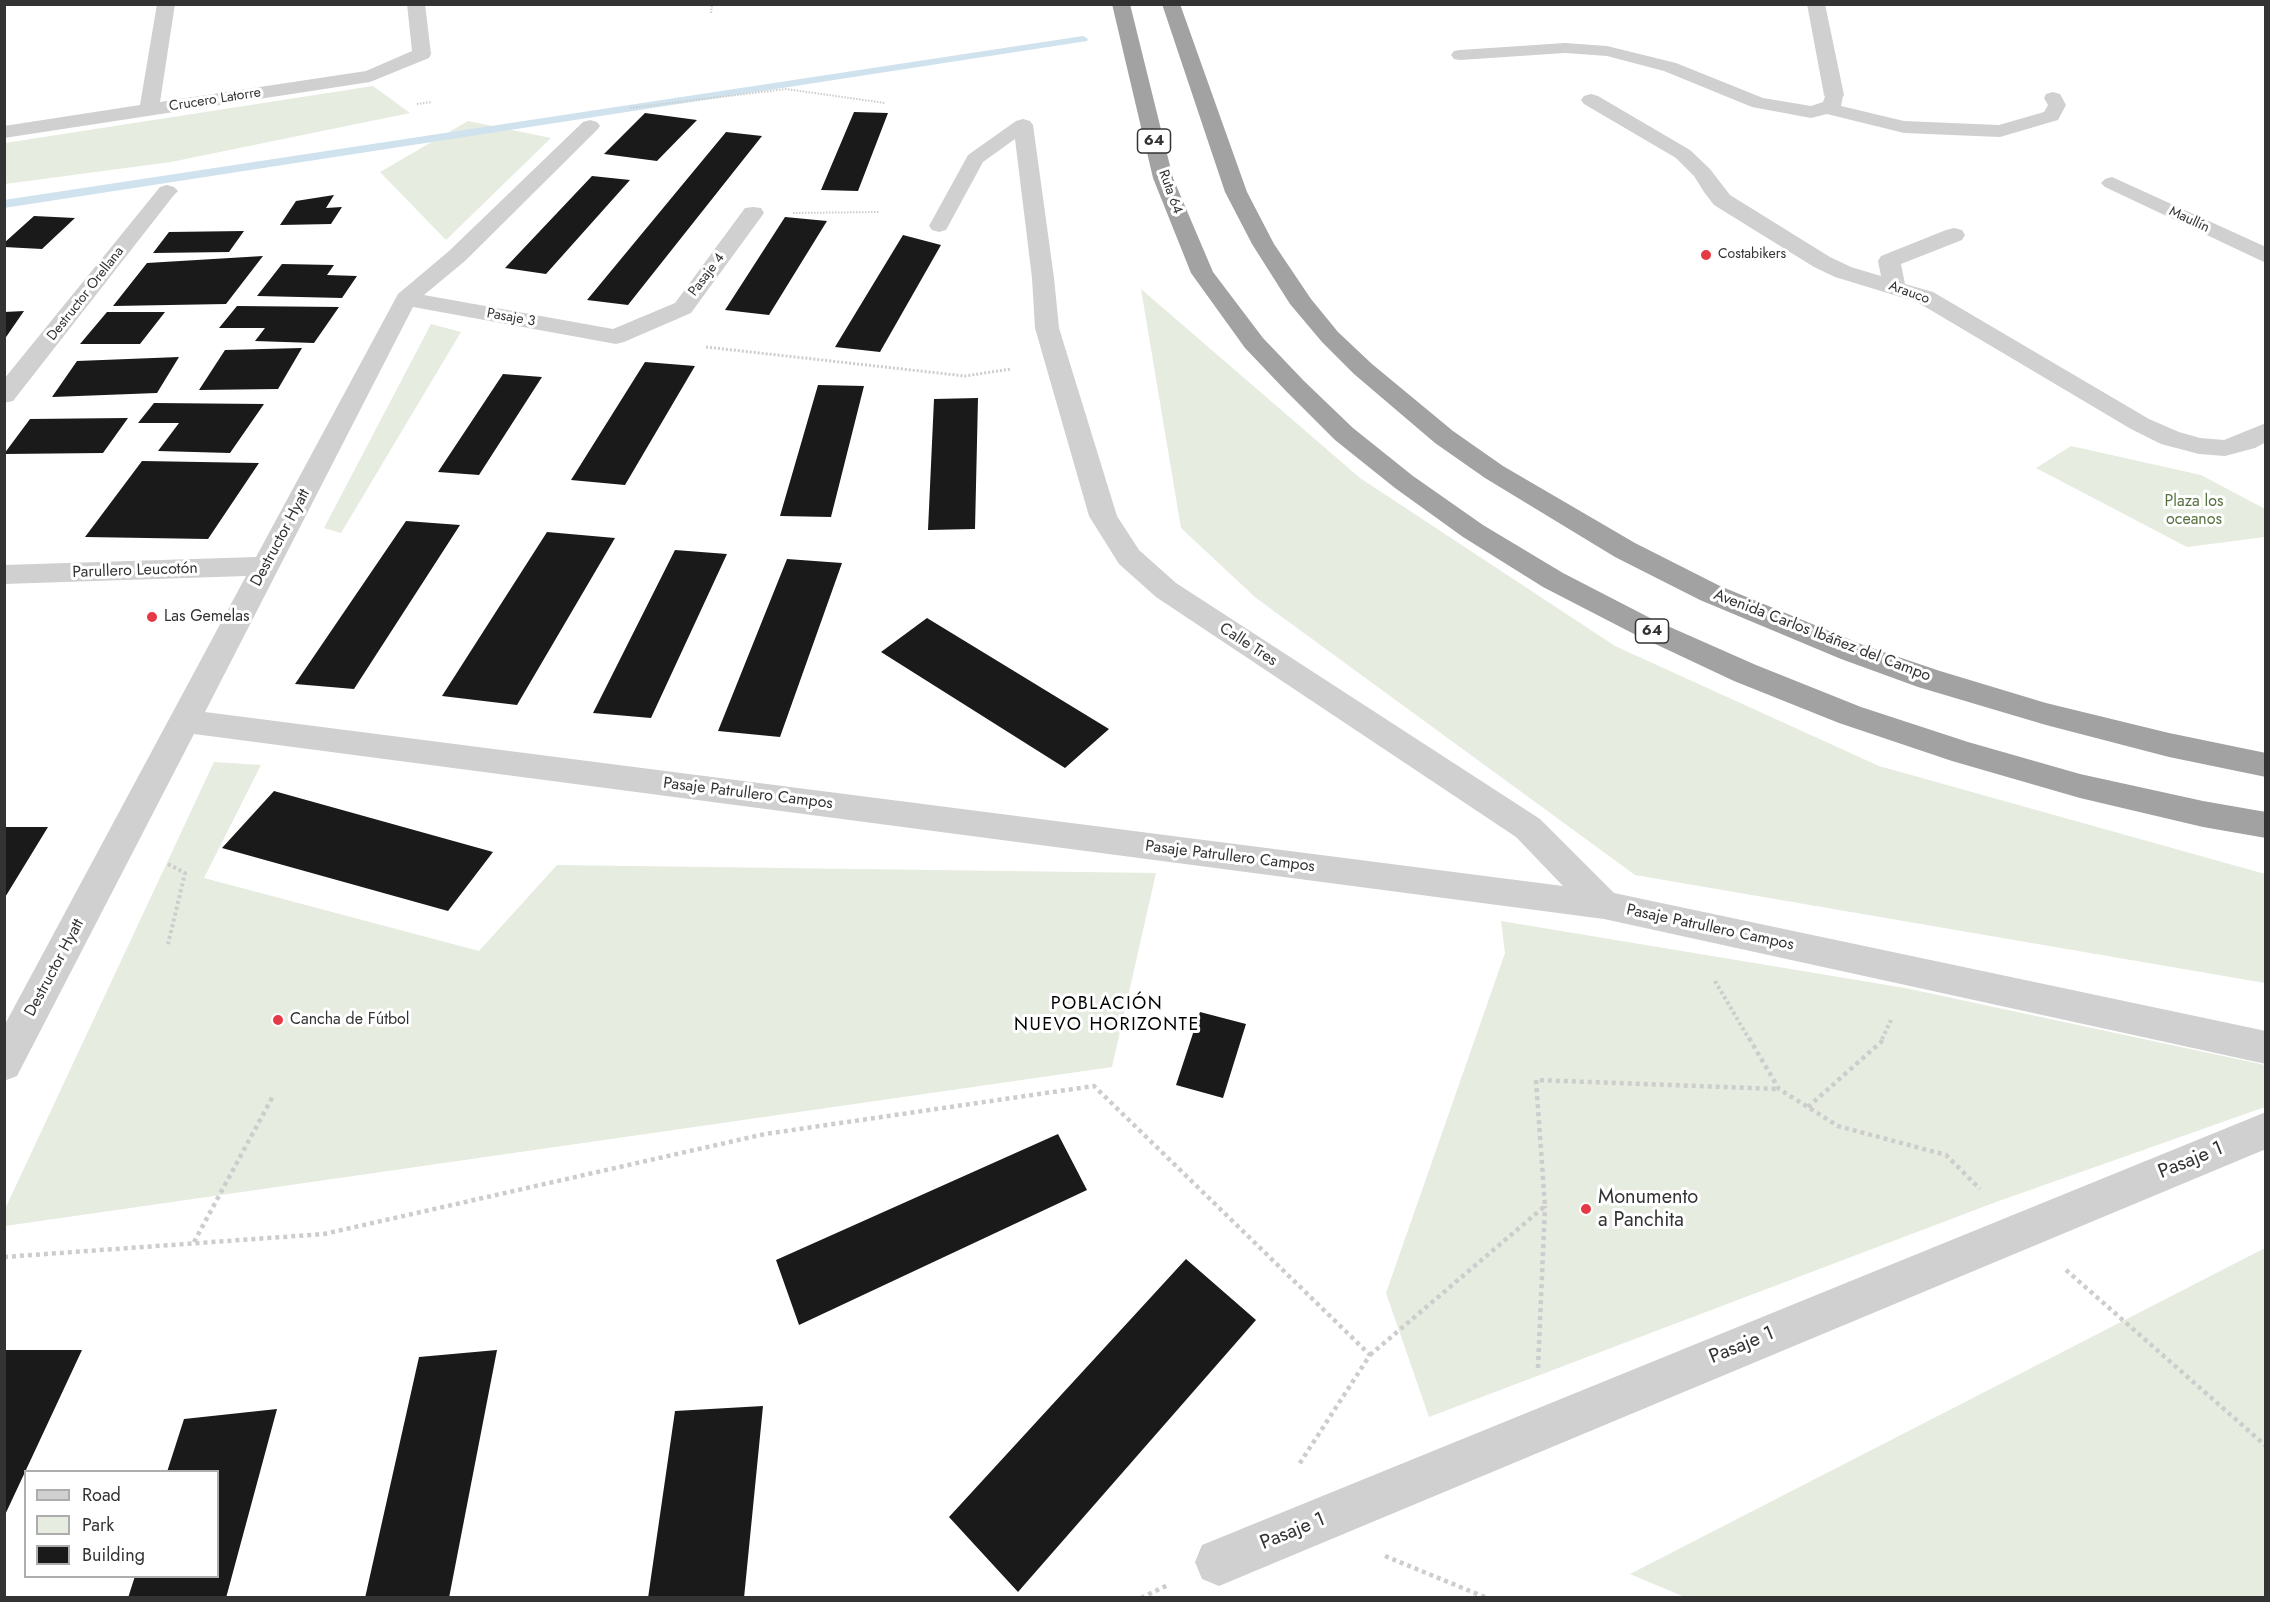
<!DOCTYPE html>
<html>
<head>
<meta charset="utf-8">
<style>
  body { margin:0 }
  #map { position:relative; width:2270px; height:1602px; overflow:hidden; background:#fff; font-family:Jost,sans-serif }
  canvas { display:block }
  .frame { position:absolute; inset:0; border:6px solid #333; pointer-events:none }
  .legend { position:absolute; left:24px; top:1470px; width:195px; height:108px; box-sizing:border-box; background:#fff; border:2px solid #adadad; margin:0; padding:8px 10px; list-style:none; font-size:18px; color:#333 }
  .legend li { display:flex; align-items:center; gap:12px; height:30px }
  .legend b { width:30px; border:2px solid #adadad }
</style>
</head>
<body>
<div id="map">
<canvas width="2270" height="1602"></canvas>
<div class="frame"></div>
<ul class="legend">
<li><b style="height:8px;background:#d0d0d0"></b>Road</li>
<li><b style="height:16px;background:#e6ecdf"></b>Park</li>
<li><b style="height:16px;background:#1a1a1a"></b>Building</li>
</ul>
</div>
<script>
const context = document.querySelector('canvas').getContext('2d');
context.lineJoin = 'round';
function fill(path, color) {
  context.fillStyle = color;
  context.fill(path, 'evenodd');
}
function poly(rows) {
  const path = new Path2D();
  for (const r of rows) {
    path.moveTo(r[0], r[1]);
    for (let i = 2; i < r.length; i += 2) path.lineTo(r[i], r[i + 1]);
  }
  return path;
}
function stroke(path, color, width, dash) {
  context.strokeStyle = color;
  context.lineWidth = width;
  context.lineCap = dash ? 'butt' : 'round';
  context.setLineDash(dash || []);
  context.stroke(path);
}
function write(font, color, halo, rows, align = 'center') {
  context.font = font + ' Jost,sans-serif';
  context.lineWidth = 6;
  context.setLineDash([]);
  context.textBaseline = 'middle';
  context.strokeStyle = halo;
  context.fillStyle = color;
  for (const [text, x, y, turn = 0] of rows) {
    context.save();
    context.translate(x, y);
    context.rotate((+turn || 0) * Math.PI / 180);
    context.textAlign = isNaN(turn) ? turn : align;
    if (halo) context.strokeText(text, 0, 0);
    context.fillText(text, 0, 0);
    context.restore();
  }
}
const green = poly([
  [373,86,410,113,171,162,5,184,5,143],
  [468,121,551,138,446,240,380,172],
  [1141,289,1360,478,1615,646,1879,766,2265,874,2265,983,1635,875,1256,598,1181,528],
  [431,324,461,332,341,533,324,528],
  [2071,446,2201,475,2265,509,2265,537,2187,547,2036,468],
  [214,762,261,765,204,878,479,951,557,865,1156,873,1112,1067,5,1226,5,1209],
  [1501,921,1905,988,2265,1065,2265,1107,1996,1202,1429,1417,1386,1293,1505,953],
  [2265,1248,2265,1597,1687,1598,1630,1574]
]);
const stream = poly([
  [1083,36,1088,39,1087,41,4,208,4,200,1083,36]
]);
const building = poly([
  [854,112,888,113,858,191,821,190],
  [645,113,697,120,657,161,604,154],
  [726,132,762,136,628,305,587,300],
  [592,176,630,180,546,274,505,268],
  [334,195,326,208,342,207,331,224,280,225,296,201],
  [34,216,75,218,42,249,4,247,4,243],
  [785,217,827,221,769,315,725,310],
  [244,231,229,252,153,253,169,232],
  [903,235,941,245,880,352,835,347],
  [263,256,226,304,113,306,147,263],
  [282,264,334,265,327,275,357,276,342,298,257,296],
  [237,306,339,307,314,343,255,341,265,328,219,328],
  [24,311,4,340,4,312],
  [107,312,165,312,140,344,80,344],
  [302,348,278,389,199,390,225,350],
  [179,357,157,393,52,397,77,361],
  [645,362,695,366,625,485,571,480],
  [503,374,542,377,479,475,438,472],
  [818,385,864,386,831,517,780,516],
  [978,398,975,529,928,530,934,399],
  [154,403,264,404,230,453,158,451,179,423,138,423],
  [128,418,103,453,4,454,30,419],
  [142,461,259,463,208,539,85,537],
  [406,521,460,525,354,689,295,684],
  [547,532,615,538,517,705,442,696],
  [675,550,727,554,651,718,593,713],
  [787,559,842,563,780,737,718,731],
  [927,618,1109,729,1065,768,881,652],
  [274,791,493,852,448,911,222,848],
  [4,827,48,827,4,899],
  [1200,1012,1246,1024,1223,1098,1176,1085],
  [1058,1134,1087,1190,799,1325,776,1260],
  [1186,1259,1256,1320,1018,1592,949,1517],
  [4,1350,82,1350,4,1517],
  [497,1350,449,1598,365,1598,419,1357],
  [763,1406,744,1598,648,1598,675,1411],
  [277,1409,226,1598,128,1598,135,1576,218,1576,218,1472,167,1472,184,1419]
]);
const pathFar3 = poly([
  [711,13,712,4],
  [417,104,432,102],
  [630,108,786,89,885,103],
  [793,213,880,212]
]);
const pathFar2 = poly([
  [706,347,965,376,1011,369]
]);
const pathFar1 = poly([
  [168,864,185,873,168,944],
  [1715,981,1749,1039],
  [1882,1039,1892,1018]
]);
const path = poly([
  [1749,1038,1779,1089,1838,1126,1946,1155,1980,1189],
  [1808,1107,1881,1042,1883,1038],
  [194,1242,273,1096],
  [4,1257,324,1234,765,1134,1094,1086,1370,1355,1298,1466],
  [2066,1270,2266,1446],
  [1370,1355,1545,1206,1536,1080,1778,1089],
  [1538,1368,1545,1206],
  [1385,1556,1487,1598],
  [1141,1598,1168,1585]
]);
const service = poly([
  [1565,43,1607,46,1676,63,1763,98,1811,106,1823,102,1827,91,1834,89,1841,91,1843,95,1841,106,1904,121,1999,125,2044,112,2048,105,2044,98,2046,94,2053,92,2060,94,2066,105,2058,120,2000,137,1904,133,1827,114,1811,118,1752,107,1664,71,1607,56,1565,53,1460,60,1454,59,1451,55,1454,51,1460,50,1565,43],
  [1023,119,1030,121,1033,125,1054,278,1051,283,1043,285,1035,283,1032,278,1015,139,983,162,946,230,939,232,932,230,929,226,968,155,1016,121,1023,119]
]);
const minor = poly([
  [157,4,175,4,160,102,366,71,412,51,407,4,425,4,431,54,429,58,370,82,4,138,4,126,140,105,157,4],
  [1807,4,1825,4,1844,95,1841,99,1834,101,1827,99,1824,95,1807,4],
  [1591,94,1598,96,1690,150,1710,169,1730,195,1830,257,1851,267,1881,276,1878,261,1881,256,1946,230,1954,228,1962,230,1965,235,1962,240,1901,264,1905,284,1933,292,2149,419,2179,432,2200,438,2224,440,2266,423,2266,442,2255,448,2225,456,2199,454,2161,444,2131,429,1917,302,1835,277,1814,267,1714,205,1704,192,1694,176,1676,158,1584,104,1581,100,1584,96,1591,94],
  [590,120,597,122,600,126,597,130,465,261,424,295,613,329,675,303,745,208,753,207,761,208,764,213,691,313,624,342,616,344,413,307,205,712,1563,886,1516,837,1156,597,1119,564,1089,516,1035,328,1032,278,1035,273,1043,271,1051,273,1054,278,1059,328,1117,516,1139,550,1176,583,1540,819,1614,893,2266,1031,2266,1064,1604,919,194,734,17,1076,4,1081,4,1026,246,576,4,584,4,565,256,557,398,294,449,251,583,122,590,120],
  [2112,177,2266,247,2266,263,2105,187,2101,183,2105,179,2112,177],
  [167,185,174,187,178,191,174,195,13,401,4,403,4,379,160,187,167,185],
  [2266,1112,2266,1149,1219,1586,1202,1579,1195,1562,1202,1545,2266,1112]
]);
const trunk = poly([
  [1112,4,1130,4,1173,178,1213,272,1263,338,1304,381,1353,428,1413,476,1483,525,1563,573,1654,620,1756,665,1861,707,1968,742,2080,774,2203,801,2266,812,2266,838,2203,827,2080,798,1952,761,1839,723,1734,681,1634,634,1543,587,1463,537,1395,488,1335,440,1286,391,1245,348,1191,273,1153,178,1112,4],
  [1162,4,1180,4,1247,192,1274,244,1311,299,1338,332,1372,364,1453,431,1503,466,1635,543,1720,586,1863,645,1940,671,2046,703,2169,733,2266,753,2266,777,2169,757,2046,725,1918,687,1841,659,1700,600,1615,557,1485,478,1435,443,1354,374,1322,342,1290,304,1252,244,1225,192,1162,4]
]);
const markers = [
  [1706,255,6,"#e63946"],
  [152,617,6,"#e63946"],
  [278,1020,6,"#e63946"],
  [1586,1209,6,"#e63946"]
];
const farStreetnames = [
  ["Crucero Latorre",215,100,-9],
  ["Ruta 64",1170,192,70],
  ["Maullín",2189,220,25],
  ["Pasaje 4",707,275,-53],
  ["Arauco",1909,293,20],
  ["Destructor Orellana",86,294,-52],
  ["Pasaje 3",511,318,10]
];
const farPoinames = [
  ["Costabikers",1718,255]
];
const shields = [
  [1154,141,33],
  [1652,631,33]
];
const shieldNames = [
  ["64",1154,141],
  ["64",1652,631]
];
const parkNames = [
  ["Plaza los",2194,502],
  ["oceanos",2194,520]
];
const streetNames = [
  ["Destructor Hyatt",281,538,-62],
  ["Parullero Leucotón",135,571,-2],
  ["Avenida Carlos Ibáñez del Campo",1822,636,21],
  ["Calle Tres",1248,645,33],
  ["Pasaje Patrullero Campos",748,794,7],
  ["Pasaje Patrullero Campos",1230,857,7],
  ["Pasaje Patrullero Campos",1710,928,12],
  ["Destructor Hyatt",55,968,-62]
];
const poiNames = [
  ["Las Gemelas",164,617],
  ["Cancha de Fútbol",290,1020]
];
const neighbourhoodNames = [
  ["POBLACIÓN",1107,1005],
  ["NUEVO HORIZONTE",1107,1026]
];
const nearStreetnames = [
  ["Pasaje 1",2191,1161,-22],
  ["Pasaje 1",1742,1346,-22],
  ["Pasaje 1",1293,1532,-22]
];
const nearPoinames = [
  ["Monumento",1598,1198],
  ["a Panchita",1598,1221]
];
fill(green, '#e6ecdf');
fill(stream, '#cfe2ee');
fill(building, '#1a1a1a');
stroke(pathFar3, '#cdcdcd', 2, [1.5, 1.5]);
stroke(pathFar2, '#cdcdcd', 3, [2, 2]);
stroke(pathFar1, '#cdcdcd', 4, [3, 3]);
stroke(path, '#cdcdcd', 4.5, [4, 4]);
fill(service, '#d0d0d0');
fill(minor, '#d0d0d0');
fill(trunk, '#a2a2a2');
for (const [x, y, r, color] of markers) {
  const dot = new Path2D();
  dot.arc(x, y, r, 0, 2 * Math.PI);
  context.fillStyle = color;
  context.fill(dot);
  stroke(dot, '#fff', 2);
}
write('14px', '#333', '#fff', farStreetnames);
write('14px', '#333', '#fff', farPoinames, 'left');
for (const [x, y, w] of shields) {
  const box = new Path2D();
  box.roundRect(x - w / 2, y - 12, w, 24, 4.5);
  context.fillStyle = '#fff';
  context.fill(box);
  stroke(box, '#333', 1.5);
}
write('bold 15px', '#333', null, shieldNames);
write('16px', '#56703f', '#fff', parkNames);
write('16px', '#333', '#fff', streetNames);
write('16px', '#333', '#fff', poiNames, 'left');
context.letterSpacing = '1.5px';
write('18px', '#000', '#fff', neighbourhoodNames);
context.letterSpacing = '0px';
write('20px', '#333', '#fff', nearStreetnames);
write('20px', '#333', '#fff', nearPoinames, 'left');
</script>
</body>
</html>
